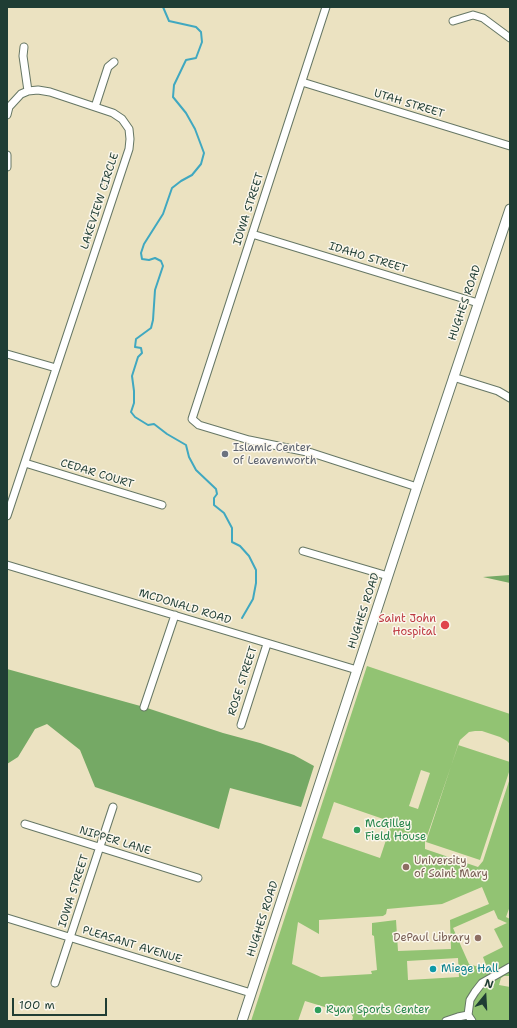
<!DOCTYPE html>
<html>
<head>
<meta charset="utf-8">
<style>
  body { margin:0 }
  #map { position:relative; width:517px; height:1028px; overflow:hidden; background:#ebe2c1; font-family:"Shantell Sans",sans-serif }
  canvas { display:block }
  .frame { position:absolute; inset:0; border:8px solid #1f3d34; pointer-events:none }
  .north { position:absolute; left:465px; top:976px; width:40px; height:40px; -webkit-text-stroke:3px #fbf7ec; paint-order:stroke; rotate:18deg; font-size:11px; font-weight:700; line-height:16px; text-align:center; color:#1f3d34 }
  .north::after { content:''; display:block; margin:auto; width:14px; height:18px; background:#1f3d34; clip-path:polygon(50% 0,100% 100%,50% 72%,0 100%) }
  .scale { position:absolute; left:12px; top:998px; width:95px; height:18px; box-sizing:border-box; border:2px solid #1f3d34; border-top:0; padding-left:5px; font-size:12px; line-height:14px; white-space:nowrap; color:#1f3d34; -webkit-text-stroke:3px #fbf7ec; paint-order:stroke }
</style>
</head>
<body>
<div id="map">
<canvas width="517" height="1028"></canvas>
<div class="frame"></div>
<div class="north">N</div>
<div class="scale">100 m</div>
</div>
<script>
const context = document.querySelector('canvas').getContext('2d');
context.lineJoin = 'round';
function fill(path, color) {
  context.fillStyle = color;
  context.fill(path, 'evenodd');
}
function poly(rows) {
  const path = new Path2D();
  for (const r of rows) {
    path.moveTo(r[0], r[1]);
    for (let i = 2; i < r.length; i += 2) path.lineTo(r[i], r[i + 1]);
  }
  return path;
}
function stroke(path, color, width, dash) {
  context.strokeStyle = color;
  context.lineWidth = width;
  context.lineCap = dash ? 'butt' : 'round';
  context.setLineDash(dash || []);
  context.stroke(path);
}
function write(font, color, halo, rows, align = 'center') {
  context.font = font + ' "Shantell Sans",sans-serif';
  context.lineWidth = 3;
  context.setLineDash([]);
  context.textBaseline = 'middle';
  context.strokeStyle = halo;
  context.fillStyle = color;
  for (const [text, x, y, turn = 0] of rows) {
    context.save();
    context.translate(x, y);
    context.rotate((+turn || 0) * Math.PI / 180);
    context.textAlign = isNaN(turn) ? turn : align;
    if (halo) context.strokeText(text, 0, 0);
    context.fillText(text, 0, 0);
    context.restore();
  }
}
const green = poly([
  [367,666,510,714,510,744,507,741,500,737,482,731,475,731,469,732,460,740,425,842,425,849,478,867,483,861,510,778,510,906,506,917,510,919,510,976,504,976,501,978,499,985,510,987,510,1021,352,1021,353,1017,348,1008,341,1012,305,1001,298,1021,251,1021],
  [421,770,430,773,418,809,409,806],
  [334,802,392,822,380,858,322,838],
  [482,887,489,904,450,920,451,949,398,951,396,920,372,923,372,935,374,936,377,970,371,971,372,974,321,977,292,964,298,922,319,934,319,920,383,916,386,914,387,909,442,904],
  [494,910,498,919,507,923,494,929,503,947,483,957,488,970,469,964,453,928],
  [458,958,459,977,408,980,407,961],
  [458,745,510,762,510,769,480,860,426,842]
]);
const forest = poly([
  [510,575,510,583,483,577],
  [7,669,144,707,223,733,260,743,294,755,314,766,301,807,230,788,219,829,95,787,80,750,47,724,35,729,18,757,7,764]
]);
const stream = poly([
  [163,7,169,21,196,27,201,32,202,42,196,58,186,60,174,85,173,97,186,113,195,129,204,153,201,164,192,175,181,181,172,188,163,214,144,244,141,253,142,259,149,260,155,258,161,261,163,266,155,290,153,320,151,328,136,339,135,347,141,348,142,353,138,357,132,376,134,391,134,403,131,412,135,417,148,425,154,424,167,434,186,445,189,457,196,470,216,489,217,494,214,498,214,505,224,513,232,528,232,542,240,546,249,556,256,570,256,583,253,599,242,618]
]);
const minor = poly([
  [326,7,192,419,199,425,249,440,312,453,417,487],
  [453,21,473,15,483,18,510,38],
  [24,47,23,56,28,91],
  [302,82,510,146],
  [95,107,108,67,114,62],
  [7,115,9,107,21,94,28,91,38,90,50,92,113,113,122,119,129,129,130,139,129,149,7,516],
  [7,155,7,167],
  [252,234,478,303],
  [7,354,56,368],
  [453,377,498,391,510,398],
  [25,463,162,505],
  [303,551,388,576],
  [7,565,357,670],
  [144,707,175,615],
  [241,725,267,644],
  [25,824,198,878],
  [7,918,251,993],
  [55,983,113,807],
  [446,1021,458,1017,468,1015],
  [472,1021,468,1015,470,1000,475,992,482,983,510,967]
]);
const tertiary = poly([
  [242,1021,417,487,510,209]
]);
const markers = [
  [225,454,4,"#6b7280"],
  [445,625,5,"#e0444e"],
  [357,830,4,"#2e9e5b"],
  [406,867,4,"#8d6e63"],
  [478,938,4,"#8d6e63"],
  [433,969,4,"#0f9aa8"],
  [318,1010,4,"#2e9e5b"]
];
const streetNames = [
  ["UTAH STREET",409,104,17],
  ["LAKEVIEW CIRCLE",100,201,-72],
  ["IOWA STREET",249,209,-72],
  ["IDAHO STREET",368,258,17],
  ["HUGHES ROAD",465,303,-71],
  ["CEDAR COURT",97,474,17],
  ["MCDONALD ROAD",185,607,17],
  ["HUGHES ROAD",364,611,-72],
  ["ROSE STREET",243,681,-72],
  ["NIPPER LANE",115,841,17],
  ["IOWA STREET",74,891,-72],
  ["HUGHES ROAD",263,919,-72],
  ["PLEASANT AVENUE",132,945,17]
];
const worshipNames = [
  ["Islamic Center",233,448],
  ["of Leavenworth",233,461]
];
const healthNames = [
  ["Saint John",436,619],
  ["Hospital",436,632]
];
const leisureNames = [
  ["McGilley",365,824],
  ["Field House",365,837],
  ["Ryan Sports Center",326,1010]
];
const educationNames = [
  ["University",414,861],
  ["of Saint Mary",414,874],
  ["DePaul Library",470,938,"right"]
];
const cultureNames = [
  ["Miege Hall",441,969]
];
fill(green, '#92c373');
fill(forest, '#75a965');
stroke(stream, '#40a8c0', 2);
stroke(minor, '#667765', 9);
stroke(tertiary, '#667765', 11);
stroke(minor, '#fff', 7);
stroke(tertiary, '#fff', 9);
for (const [x, y, r, color] of markers) {
  const dot = new Path2D();
  dot.arc(x, y, r, 0, 2 * Math.PI);
  context.fillStyle = color;
  context.fill(dot);
  stroke(dot, '#fbf7ec', 1.5);
}
write('11px', '#1f3d34', '#fbf7ec', streetNames);
write('11px', '#5b616d', '#fbf7ec', worshipNames, 'left');
write('11px', '#be3a42', '#fbf7ec', healthNames, 'right');
write('11px', '#27864d', '#fbf7ec', leisureNames, 'left');
write('11px', '#785e54', '#fbf7ec', educationNames, 'left');
write('11px', '#0d838f', '#fbf7ec', cultureNames, 'left');
</script>
</body>
</html>
